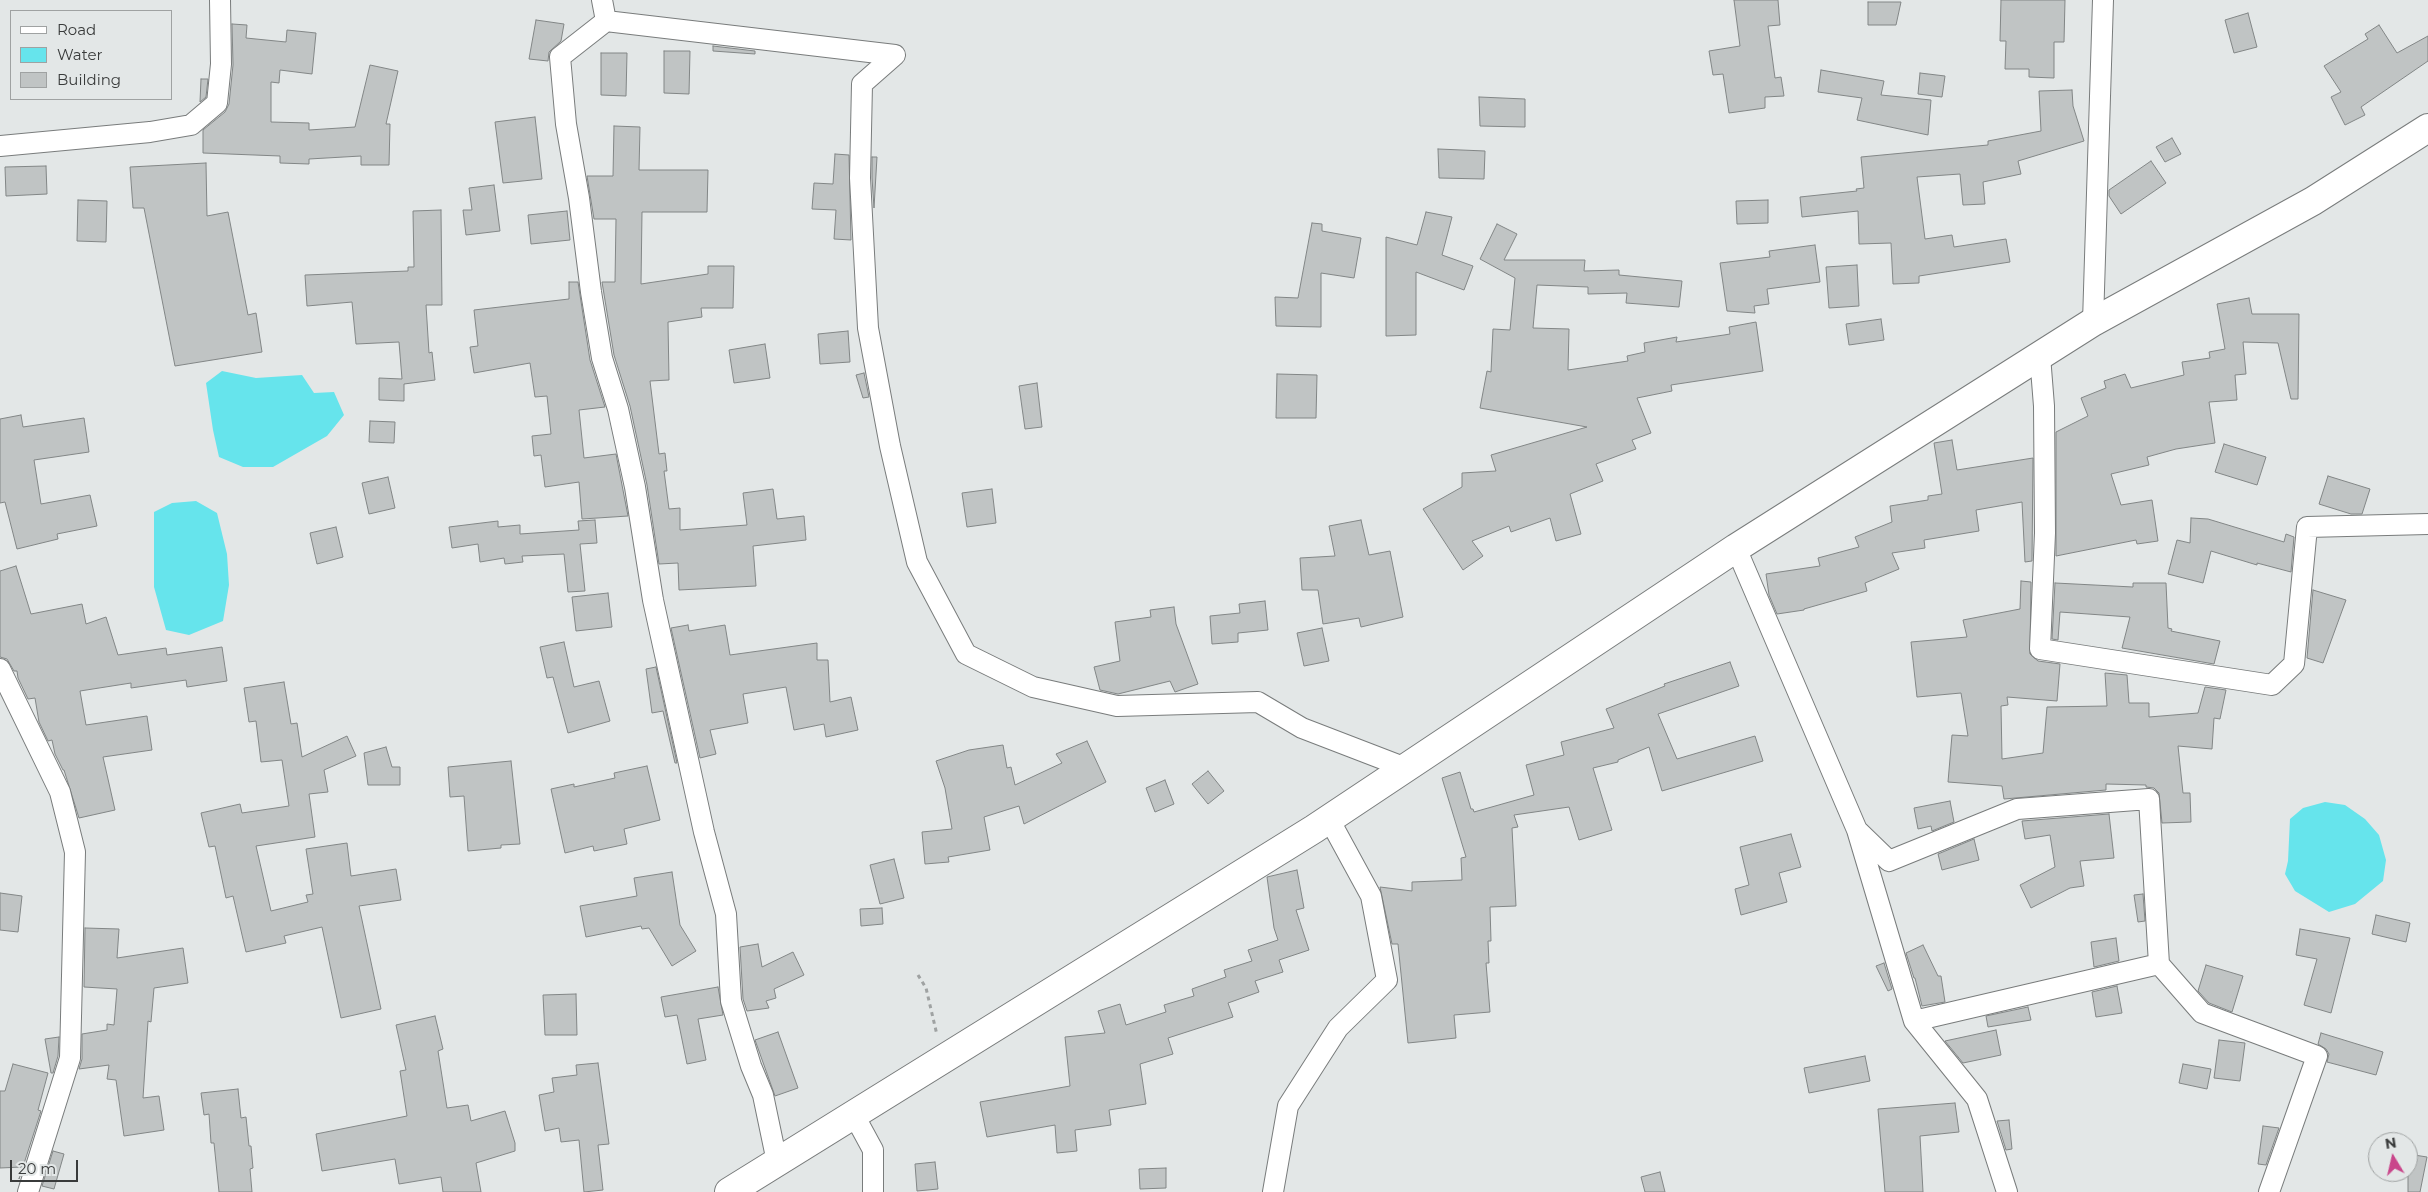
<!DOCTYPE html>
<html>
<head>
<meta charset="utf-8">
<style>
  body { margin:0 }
  #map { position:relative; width:2428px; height:1192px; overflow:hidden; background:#e3e7e7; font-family:Montserrat,sans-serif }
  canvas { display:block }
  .legend { position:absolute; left:10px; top:10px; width:162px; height:90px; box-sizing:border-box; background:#e3e7e7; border:1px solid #9fa2a2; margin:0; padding:6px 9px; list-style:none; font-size:15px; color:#393b3b }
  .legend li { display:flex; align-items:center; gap:10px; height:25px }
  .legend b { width:25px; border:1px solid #9fa2a2 }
  .north { position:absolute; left:2368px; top:1132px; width:50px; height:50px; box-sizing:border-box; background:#e3e7e7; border:1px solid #9fa2a2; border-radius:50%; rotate:351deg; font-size:14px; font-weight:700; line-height:20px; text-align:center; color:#393b3b }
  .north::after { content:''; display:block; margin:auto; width:18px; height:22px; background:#c9468b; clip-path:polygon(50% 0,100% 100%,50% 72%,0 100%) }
  .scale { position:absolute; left:10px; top:1160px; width:68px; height:22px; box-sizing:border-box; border:2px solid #393b3b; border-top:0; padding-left:6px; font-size:15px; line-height:18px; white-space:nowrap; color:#393b3b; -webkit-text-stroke:4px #e3e7e7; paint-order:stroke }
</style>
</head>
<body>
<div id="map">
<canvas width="2428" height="1192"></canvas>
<ul class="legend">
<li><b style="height:6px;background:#fff"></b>Road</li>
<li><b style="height:14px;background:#66e4ec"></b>Water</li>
<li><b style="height:14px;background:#c0c4c4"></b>Building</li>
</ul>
<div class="north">N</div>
<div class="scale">20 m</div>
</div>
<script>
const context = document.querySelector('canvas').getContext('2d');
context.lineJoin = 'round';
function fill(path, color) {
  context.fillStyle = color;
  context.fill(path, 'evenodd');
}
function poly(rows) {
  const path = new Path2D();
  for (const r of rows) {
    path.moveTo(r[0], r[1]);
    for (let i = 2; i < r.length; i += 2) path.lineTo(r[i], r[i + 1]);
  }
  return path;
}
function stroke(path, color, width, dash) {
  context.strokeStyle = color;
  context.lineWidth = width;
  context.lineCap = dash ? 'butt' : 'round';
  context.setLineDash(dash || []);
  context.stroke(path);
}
const water = poly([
  [222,371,256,378,302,375,314,393,334,392,344,415,327,436,273,467,243,467,219,457,213,430,206,383],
  [196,501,217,513,227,554,229,585,223,621,189,635,166,630,154,587,154,512,172,503],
  [2325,802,2345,805,2365,819,2379,835,2386,860,2383,881,2355,904,2329,912,2295,891,2285,874,2288,861,2290,819,2303,808]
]);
const building = poly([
  [1734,0,1778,0,1780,25,1768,26,1775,78,1781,77,1784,96,1765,97,1765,108,1729,113,1723,74,1713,75,1709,51,1740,46,1734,0],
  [2001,0,2065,0,2064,42,2054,42,2054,78,2029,77,2029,69,2005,69,2006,41,2000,41,2001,0],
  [1868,2,1901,2,1896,25,1868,25,1868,2],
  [2248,13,2257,47,2234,53,2225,20,2248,13],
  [536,20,564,24,561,41,549,52,548,61,529,59,536,20],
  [232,24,247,25,246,38,286,42,287,30,316,33,312,74,280,70,279,83,271,82,271,122,309,123,309,130,355,127,370,65,398,71,386,124,390,124,389,165,361,165,361,156,309,159,309,164,280,163,280,156,203,153,203,130,225,112,229,104,233,65,232,24],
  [2379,25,2397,53,2428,36,2428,61,2361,107,2365,115,2345,125,2331,97,2341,92,2324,66,2368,39,2365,34,2379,25],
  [713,46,755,51,755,54,713,51,713,46],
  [664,51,690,51,689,94,664,93,664,51],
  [601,53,627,53,626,96,601,95,601,53],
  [1821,70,1884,81,1881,95,1931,100,1928,135,1857,120,1862,98,1818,92,1821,70],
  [1920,73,1945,76,1942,97,1918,94,1920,73],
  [201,79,208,79,206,97,200,102,201,79],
  [2072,90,2073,106,2084,141,2018,161,2021,174,1983,182,1985,204,1963,205,1960,174,1917,177,1925,239,1952,235,1954,247,2006,239,2010,262,1919,276,1919,283,1893,284,1891,243,1859,244,1858,211,1802,217,1800,197,1857,191,1856,189,1864,188,1861,157,1988,145,1988,141,2041,131,2039,91,2072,90],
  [1479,97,1525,99,1525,127,1480,126,1479,97],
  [535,117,542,179,503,183,495,122,535,117],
  [614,126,640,127,639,170,708,170,707,212,642,212,641,284,708,274,708,266,734,266,733,308,701,308,702,317,668,322,669,380,650,381,659,454,665,453,667,471,664,471,669,509,680,508,680,530,747,525,743,493,773,489,777,519,804,516,806,540,753,546,756,586,679,590,678,563,659,564,647,485,630,406,614,355,602,282,615,282,616,219,594,219,587,176,613,176,614,126],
  [2172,138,2181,154,2165,162,2156,147,2172,138],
  [1438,149,1485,151,1484,179,1439,178,1438,149],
  [835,154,849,155,851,240,834,239,836,210,812,209,814,183,833,184,835,154],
  [872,157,877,157,874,208,872,178,872,157],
  [2151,161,2166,183,2121,214,2109,196,2109,190,2151,161],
  [206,163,207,216,228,212,248,315,256,313,262,352,175,366,144,208,133,208,130,167,206,163],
  [46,166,47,194,6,196,5,167,46,166],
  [494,185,500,231,466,235,463,210,472,210,469,188,494,185],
  [78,200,107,201,106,242,77,241,78,200],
  [1768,200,1768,223,1737,224,1736,201,1768,200],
  [441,210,442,305,426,305,429,353,432,352,435,380,404,384,404,401,379,400,379,378,402,379,399,342,356,344,352,302,307,306,305,275,408,271,408,267,414,267,413,211,441,210],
  [567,211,570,240,531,244,528,215,567,211],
  [1426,212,1452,217,1442,255,1473,266,1464,290,1416,272,1416,335,1386,336,1386,237,1417,245,1426,212],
  [1312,223,1322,224,1322,231,1361,238,1354,278,1321,273,1321,327,1276,326,1275,297,1298,298,1312,223],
  [1497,224,1517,234,1504,260,1585,260,1584,271,1619,270,1619,275,1682,281,1679,307,1626,303,1627,293,1588,294,1588,287,1537,285,1533,328,1569,329,1568,370,1628,361,1627,356,1645,352,1644,343,1677,337,1676,342,1724,335,1730,334,1729,327,1756,322,1763,371,1671,385,1672,391,1637,398,1651,433,1632,440,1636,449,1596,464,1603,481,1570,494,1581,534,1556,541,1550,518,1511,532,1509,526,1472,541,1483,556,1463,570,1423,509,1462,487,1462,473,1496,471,1491,455,1587,427,1480,408,1487,371,1491,372,1493,329,1510,330,1515,278,1480,259,1497,224],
  [1815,245,1820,282,1767,289,1769,304,1754,306,1755,313,1727,311,1720,263,1770,257,1769,251,1815,245],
  [1857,265,1859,306,1829,308,1826,267,1857,265],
  [569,282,578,282,590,360,605,407,579,410,584,458,616,454,628,516,582,519,579,482,545,487,541,455,534,456,532,436,551,434,547,396,535,397,530,363,474,373,470,347,478,346,474,310,569,299,569,282],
  [2249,298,2252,314,2299,314,2298,399,2291,399,2278,343,2243,342,2246,374,2235,375,2237,400,2209,402,2215,443,2176,449,2147,457,2149,465,2111,474,2121,505,2152,500,2158,541,2137,544,2136,540,2056,556,2056,432,2088,416,2081,398,2106,388,2104,381,2125,374,2131,388,2184,375,2182,362,2210,358,2209,352,2225,349,2217,304,2249,298],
  [1881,319,1884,340,1849,345,1846,324,1881,319],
  [848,331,850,362,820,364,818,334,848,331],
  [765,344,770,378,734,383,729,350,765,344],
  [864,373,869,397,863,398,856,375,864,373],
  [1277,374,1317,375,1316,418,1276,418,1277,374],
  [1037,383,1042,427,1025,429,1019,386,1037,383],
  [21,415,23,427,84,418,89,452,34,460,41,504,90,495,97,526,57,534,58,539,17,549,5,502,0,503,0,419,21,415],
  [370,421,395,422,394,443,369,442,370,421],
  [1952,440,1957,470,2033,458,2032,561,2025,562,2022,502,1976,510,1979,531,1924,540,1925,548,1892,553,1899,569,1865,583,1867,591,1804,609,1804,610,1777,614,1769,595,1766,574,1820,566,1818,558,1859,547,1855,537,1892,522,1890,506,1928,500,1928,496,1942,494,1934,443,1952,440],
  [2224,444,2266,457,2257,485,2215,472,2224,444],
  [2328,476,2370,489,2362,514,2351,514,2319,504,2328,476],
  [388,477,395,508,369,514,362,483,388,477],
  [992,489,996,523,967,527,962,493,992,489],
  [2191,518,2208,519,2284,542,2286,534,2294,537,2291,572,2257,563,2257,565,2211,551,2203,583,2168,574,2177,540,2190,543,2191,518],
  [595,520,597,543,580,544,585,591,568,592,564,554,522,556,523,562,505,564,504,558,480,562,478,544,452,548,449,527,498,521,498,527,520,525,520,534,579,530,578,521,595,520],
  [1361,520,1369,555,1390,551,1403,617,1361,627,1359,618,1323,624,1318,590,1302,590,1300,558,1335,556,1329,526,1361,520],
  [336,527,343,557,317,564,310,533,336,527],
  [16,566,31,614,82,604,86,624,106,617,118,655,166,648,167,655,222,647,227,681,187,687,186,680,131,688,131,683,80,691,86,725,147,716,152,750,103,757,115,810,79,818,64,770,63,770,55,754,52,740,48,741,39,722,35,698,28,699,18,678,17,671,14,671,7,659,0,657,0,571,16,566],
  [2021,581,2031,582,2030,654,2038,661,2060,664,2057,701,2007,697,2008,705,2001,706,2002,759,2043,753,2047,707,2107,706,2105,673,2127,675,2129,703,2149,703,2149,717,2198,713,2205,687,2226,690,2220,719,2214,718,2212,749,2178,746,2183,793,2190,793,2191,822,2162,823,2159,793,2154,788,2146,787,2146,785,2106,784,2106,790,2004,799,2002,786,1948,782,1952,735,1968,736,1961,693,1917,697,1911,642,1967,637,1963,620,2020,609,2021,581],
  [2055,583,2133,587,2133,583,2166,583,2168,628,2172,629,2171,631,2220,641,2214,664,2122,648,2130,617,2060,612,2058,640,2052,639,2055,583],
  [2313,590,2346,600,2323,663,2307,658,2313,590],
  [608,593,612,627,576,631,572,597,608,593],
  [1265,601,1268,630,1238,633,1238,642,1212,644,1210,616,1240,613,1239,604,1265,601],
  [1174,607,1176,624,1198,684,1175,692,1170,681,1118,694,1100,690,1094,667,1120,661,1115,622,1151,617,1150,610,1174,607],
  [688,625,689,631,725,625,730,655,817,643,817,660,828,660,830,702,851,697,858,730,826,737,824,724,794,730,786,687,743,694,748,723,710,730,716,754,700,758,671,628,688,625],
  [1322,628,1329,661,1304,666,1297,633,1322,628],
  [564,642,574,687,599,681,610,721,568,733,553,677,547,678,540,647,564,642],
  [1730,662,1739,686,1658,714,1677,759,1755,736,1763,761,1662,791,1649,747,1618,760,1618,762,1593,768,1612,830,1579,840,1569,807,1514,815,1518,827,1512,828,1516,906,1490,907,1491,941,1488,941,1489,963,1486,963,1490,1012,1454,1015,1456,1038,1408,1043,1398,944,1392,944,1380,887,1412,891,1412,882,1462,880,1461,858,1466,857,1442,778,1460,772,1471,809,1473,809,1474,812,1534,795,1526,765,1564,755,1561,742,1614,728,1606,709,1665,686,1664,684,1730,662],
  [656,667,677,763,675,763,663,711,652,713,646,669,656,667],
  [284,682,291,724,297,723,302,757,347,736,356,756,324,770,328,792,309,794,315,837,256,846,271,911,308,902,306,895,313,894,306,849,347,843,351,876,396,869,401,900,359,906,381,1009,341,1018,322,927,284,936,286,943,246,952,233,896,226,898,215,846,209,847,201,813,240,804,242,813,289,806,282,760,261,762,256,721,249,722,244,688,284,682],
  [1087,741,1106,782,1024,824,1019,806,984,817,990,850,948,857,949,862,925,864,922,832,952,829,945,788,936,761,969,750,1003,745,1007,768,1011,767,1015,785,1062,763,1056,754,1087,741],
  [386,747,392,767,400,767,400,785,368,785,364,753,386,747],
  [511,761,520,844,501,845,501,848,468,851,464,796,450,797,448,767,511,761],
  [647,766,660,820,624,829,627,844,594,851,593,846,565,853,551,789,574,784,574,787,615,778,614,773,647,766],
  [1208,771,1224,791,1208,804,1192,784,1208,771],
  [1165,780,1174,804,1155,812,1146,788,1165,780],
  [1950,801,1954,822,1932,831,1931,826,1918,829,1914,808,1950,801],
  [2109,814,2114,858,2080,861,2084,886,2070,888,2031,908,2020,885,2055,867,2050,835,2025,839,2022,821,2109,814],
  [1791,834,1801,867,1779,873,1787,902,1741,915,1735,889,1749,885,1740,847,1791,834],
  [1974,839,1979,860,1942,870,1938,854,1974,839],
  [894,859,904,898,880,904,870,865,894,859],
  [1297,870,1304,908,1296,910,1309,950,1279,960,1283,972,1255,981,1259,992,1228,1003,1233,1017,1168,1038,1173,1054,1140,1064,1146,1104,1109,1110,1111,1125,1075,1130,1077,1151,1057,1153,1055,1125,987,1137,980,1102,1070,1086,1065,1037,1105,1033,1098,1011,1120,1004,1126,1025,1166,1012,1164,1005,1194,996,1192,989,1226,977,1224,970,1252,961,1248,950,1278,940,1274,928,1267,877,1297,870],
  [672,872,680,925,696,951,672,966,649,928,642,929,641,926,586,937,580,906,637,896,634,878,672,872],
  [0,893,22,896,18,932,0,930,0,893],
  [2143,894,2145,921,2138,922,2134,895,2143,894],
  [882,908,883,924,861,926,860,909,882,908],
  [2376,915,2410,923,2406,942,2372,934,2376,915],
  [85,928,119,929,117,958,183,948,188,983,154,988,151,1022,148,1021,143,1098,159,1096,164,1130,124,1136,116,1080,107,1079,109,1065,79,1069,82,1059,82,1034,107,1030,107,1024,114,1025,117,989,84,987,85,928],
  [2300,929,2350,938,2331,1013,2304,1005,2317,959,2296,955,2300,929],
  [2116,938,2119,961,2094,967,2091,942,2116,938],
  [758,944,762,967,793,952,804,975,774,989,776,998,766,1001,769,1008,747,1011,743,999,740,947,758,944],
  [1923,945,1938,976,1941,976,1945,1002,1922,1006,1915,978,1914,978,1906,953,1923,945],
  [1884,963,1892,989,1888,991,1876,966,1884,963],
  [2206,965,2243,976,2232,1012,2209,1003,2198,991,2206,965],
  [2117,986,2122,1013,2096,1017,2092,992,2117,986],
  [718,987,723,1015,698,1019,706,1060,687,1064,677,1015,665,1017,661,997,718,987],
  [576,994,577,1035,545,1035,543,995,576,994],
  [2028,1007,2031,1020,1988,1027,1986,1016,2028,1007],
  [435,1016,443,1049,438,1051,447,1108,468,1105,471,1121,505,1111,515,1143,515,1151,476,1163,481,1192,443,1192,441,1177,399,1184,395,1159,322,1171,316,1134,407,1116,400,1071,406,1070,396,1025,435,1016],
  [1996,1030,2001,1055,1963,1063,1945,1041,1996,1030],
  [778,1032,798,1088,775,1096,755,1040,778,1032],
  [2321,1033,2383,1052,2376,1075,2327,1062,2329,1054,2326,1049,2318,1044,2321,1033],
  [59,1037,58,1056,53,1073,51,1073,45,1039,59,1037],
  [2219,1040,2245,1043,2240,1081,2214,1078,2219,1040],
  [1865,1056,1870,1081,1809,1093,1804,1068,1865,1056],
  [598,1063,609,1144,598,1145,603,1190,584,1192,579,1140,561,1142,559,1128,545,1131,539,1095,554,1092,552,1078,577,1075,576,1065,598,1063],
  [13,1064,48,1073,38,1110,41,1111,19,1179,22,1167,0,1168,0,1091,5,1091,13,1064],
  [2183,1064,2211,1069,2207,1089,2179,1083,2183,1064],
  [238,1089,241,1118,246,1117,249,1146,251,1146,253,1168,250,1169,252,1192,219,1192,214,1143,211,1143,209,1114,204,1115,201,1093,238,1089],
  [1955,1103,1959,1132,1920,1136,1923,1192,1885,1192,1878,1109,1955,1103],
  [2009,1120,2012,1149,2006,1150,1997,1121,2009,1120],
  [2263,1126,2279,1128,2266,1165,2258,1164,2263,1126],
  [53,1151,64,1154,54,1189,42,1186,53,1151],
  [2408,1154,2427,1157,2420,1192,2408,1192,2408,1154],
  [935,1162,938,1189,917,1191,915,1164,935,1162],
  [1166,1168,1166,1188,1140,1189,1139,1169,1166,1168],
  [1660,1172,1665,1192,1645,1192,1641,1177,1660,1172]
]);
const path = poly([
  [918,975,926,988,937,1035]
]);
const street = poly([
  [602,0,606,21,895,55,862,84,860,178,868,328,890,446,917,562,966,654,1033,687,1117,706,1258,702,1302,728,1406,768],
  [606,21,560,57,566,124,579,198,591,292,602,358,618,409,635,487,653,600,704,832,726,914,731,1001,751,1066,763,1095,777,1162],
  [0,146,150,132,191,125,217,103,221,64,220,0],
  [2093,322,2103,0],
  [2040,356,2044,406,2045,533,2040,649,2272,685,2294,664,2307,527,2428,524],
  [1736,548,1857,830,1914,1021,1977,1099,2007,1192],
  [0,669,60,792,75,852,70,1058,28,1192],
  [1857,830,1889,861,2017,809,2149,799,2159,964,1914,1021],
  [2159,964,2202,1013,2317,1056,2269,1192],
  [854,1115,873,1150,873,1192],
  [1273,1192,1288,1106,1338,1028,1387,980,1371,896,1329,819]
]);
const secondary = poly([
  [729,1192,1314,829,1736,548,2093,322,2313,201,2428,128]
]);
fill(water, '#66e4ec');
fill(building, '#c0c4c4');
stroke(building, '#828686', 1);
stroke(street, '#797c7c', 22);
stroke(secondary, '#797c7c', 30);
stroke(path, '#9fa2a2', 3, [4, 4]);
stroke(street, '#fff', 20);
stroke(secondary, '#fff', 28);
</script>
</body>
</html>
